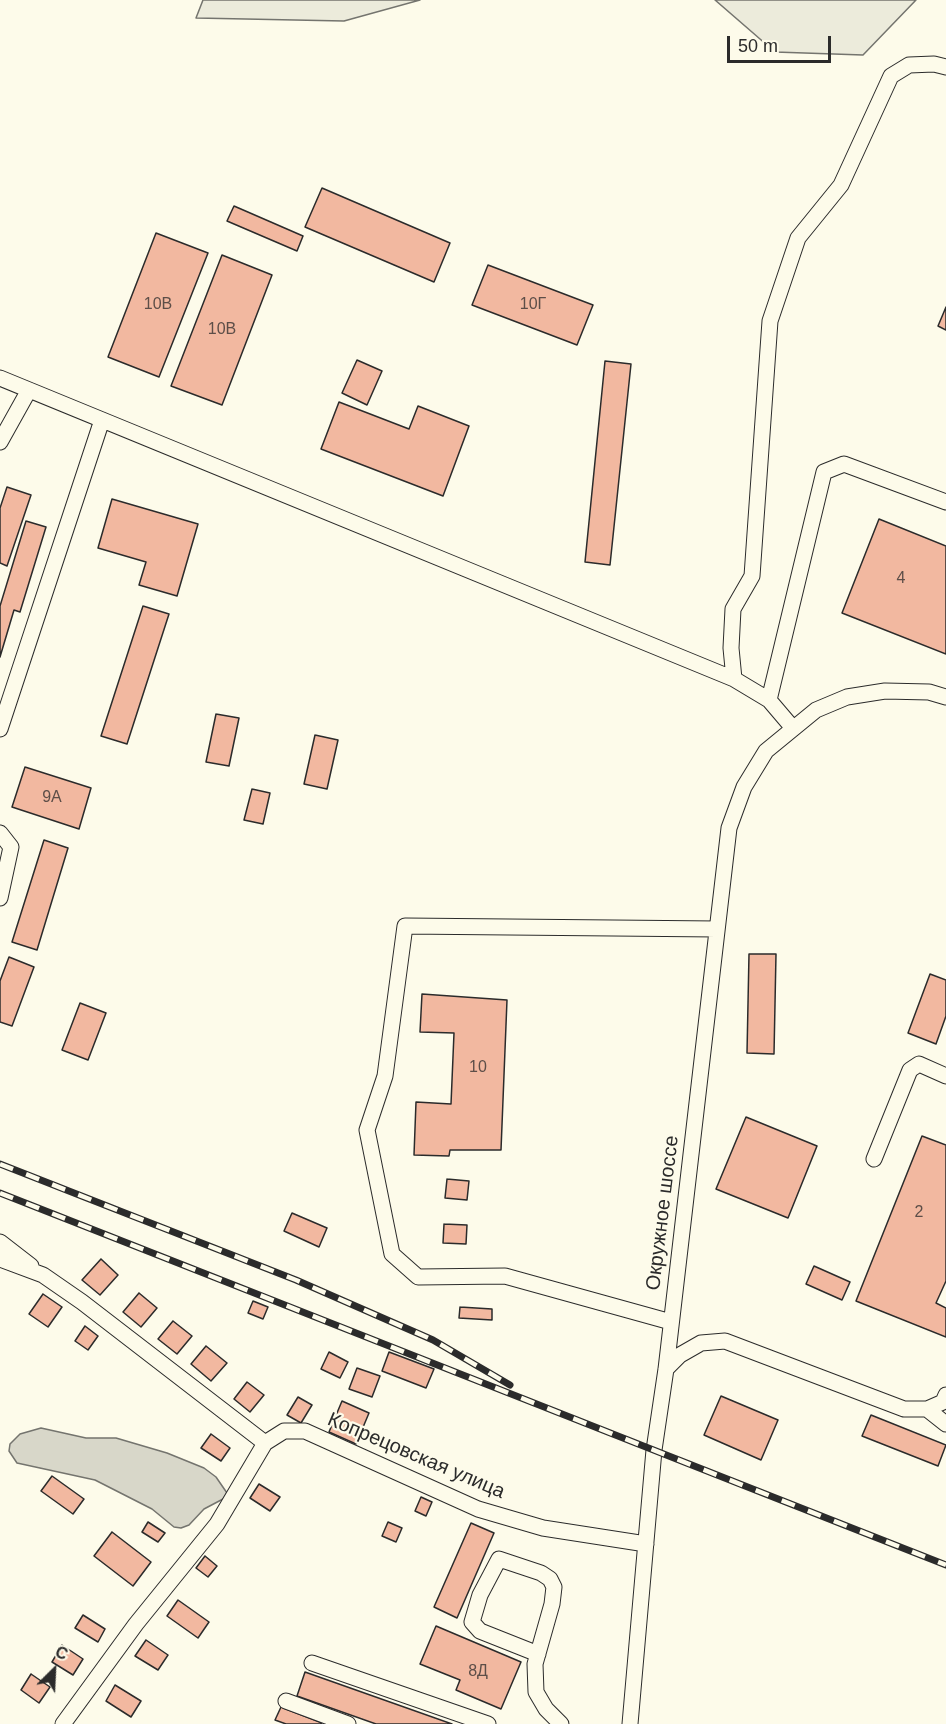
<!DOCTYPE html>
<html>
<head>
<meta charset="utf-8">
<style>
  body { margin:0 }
  #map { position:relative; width:946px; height:1724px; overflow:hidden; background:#fdfbea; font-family:Helvetica,sans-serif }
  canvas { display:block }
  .north { position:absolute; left:24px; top:1640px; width:60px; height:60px; -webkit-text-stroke:4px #fdfbea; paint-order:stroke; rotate:24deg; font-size:16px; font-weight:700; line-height:24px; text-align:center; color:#2b2b2b }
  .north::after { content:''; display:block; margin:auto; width:21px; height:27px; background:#2b2b2b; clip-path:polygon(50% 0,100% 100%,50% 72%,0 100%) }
  .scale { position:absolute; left:727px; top:36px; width:104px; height:27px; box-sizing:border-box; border:3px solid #2b2b2b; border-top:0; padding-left:8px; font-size:18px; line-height:21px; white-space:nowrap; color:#2b2b2b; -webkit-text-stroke:4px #fdfbea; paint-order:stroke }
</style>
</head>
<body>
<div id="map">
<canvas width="946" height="1724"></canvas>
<div class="north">С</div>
<div class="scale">50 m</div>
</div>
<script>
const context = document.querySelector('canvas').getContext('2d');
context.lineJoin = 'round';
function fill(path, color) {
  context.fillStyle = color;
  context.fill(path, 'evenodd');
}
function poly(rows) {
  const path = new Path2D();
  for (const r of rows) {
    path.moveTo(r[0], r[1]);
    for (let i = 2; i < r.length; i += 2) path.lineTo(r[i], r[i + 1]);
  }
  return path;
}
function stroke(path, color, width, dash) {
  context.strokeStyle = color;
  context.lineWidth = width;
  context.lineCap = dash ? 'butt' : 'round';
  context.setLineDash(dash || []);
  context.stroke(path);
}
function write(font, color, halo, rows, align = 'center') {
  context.font = font + ' Helvetica,sans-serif';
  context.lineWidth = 4.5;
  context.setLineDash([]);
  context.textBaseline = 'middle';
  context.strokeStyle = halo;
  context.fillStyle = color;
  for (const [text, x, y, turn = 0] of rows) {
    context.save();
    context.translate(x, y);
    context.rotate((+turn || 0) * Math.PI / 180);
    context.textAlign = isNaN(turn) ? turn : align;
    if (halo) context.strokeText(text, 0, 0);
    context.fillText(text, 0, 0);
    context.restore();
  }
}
const green = poly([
  [203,0,420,0,344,21,196,18,203,0],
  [715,0,916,0,863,55,775,52,715,0]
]);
const water = poly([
  [41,1428,86,1438,116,1438,167,1453,204,1468,216,1477,227,1493,223,1499,204,1509,189,1525,181,1528,174,1527,152,1509,95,1480,17,1463,9,1451,10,1444,20,1434,41,1428]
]);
const building = poly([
  [322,188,450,243,434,282,305,227,322,188],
  [234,206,303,236,297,251,227,221,234,206],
  [156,233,208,253,159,377,108,357,156,233],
  [222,255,272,275,222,405,171,386,222,255],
  [488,265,593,305,577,345,472,305,488,265],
  [946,307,946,330,938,326,946,307],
  [357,360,382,371,367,405,342,393,357,360],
  [605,361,631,364,610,565,585,562,605,361],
  [339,402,409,429,418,406,469,426,443,496,321,449,339,402],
  [7,487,31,495,7,566,0,563,0,508,7,487],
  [112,499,198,524,177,596,139,585,146,562,98,548,112,499],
  [879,519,946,546,946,654,842,613,879,519],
  [26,521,46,527,20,612,14,610,0,657,0,606,26,521],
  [143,606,169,614,127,744,101,736,143,606],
  [216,714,239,718,229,766,206,762,216,714],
  [315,735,338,740,327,789,304,784,315,735],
  [25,767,91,788,79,829,12,807,25,767],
  [252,789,270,793,263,824,244,820,252,789],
  [44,840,68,848,37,950,12,942,44,840],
  [749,954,776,954,774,1054,747,1053,749,954],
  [9,957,34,967,12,1026,0,1022,0,981,9,957],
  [930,974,946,980,946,1016,936,1044,908,1033,930,974],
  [422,994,507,1000,501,1150,450,1150,449,1156,414,1155,416,1102,451,1104,454,1033,420,1032,422,994],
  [80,1003,106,1013,88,1060,62,1050,80,1003],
  [746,1117,817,1146,788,1218,716,1189,746,1117],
  [922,1136,946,1145,946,1281,936,1303,946,1308,946,1337,856,1301,922,1136],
  [447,1179,469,1181,467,1200,445,1198,447,1179],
  [292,1213,327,1228,319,1247,284,1231,292,1213],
  [444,1224,467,1225,466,1244,443,1243,444,1224],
  [101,1259,118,1275,100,1295,82,1280,101,1259],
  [814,1266,850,1282,842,1300,806,1284,814,1266],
  [139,1293,157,1308,141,1327,123,1312,139,1293],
  [43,1294,62,1307,48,1327,29,1314,43,1294],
  [253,1301,268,1307,263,1319,248,1313,253,1301],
  [460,1307,492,1309,492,1320,459,1318,460,1307],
  [173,1321,192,1336,177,1354,158,1339,173,1321],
  [85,1326,98,1336,88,1350,75,1341,85,1326],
  [206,1346,227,1363,211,1381,191,1364,206,1346],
  [329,1352,348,1362,340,1378,321,1369,329,1352],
  [389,1352,434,1369,426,1388,382,1371,389,1352],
  [357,1368,380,1376,372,1397,349,1389,357,1368],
  [247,1382,264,1395,250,1412,234,1399,247,1382],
  [721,1396,778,1420,761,1460,704,1435,721,1396],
  [298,1397,312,1405,301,1423,287,1415,298,1397],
  [342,1401,369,1413,356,1444,329,1432,342,1401],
  [871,1415,946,1445,938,1466,862,1436,871,1415],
  [211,1434,230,1448,221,1461,201,1448,211,1434],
  [52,1476,84,1499,73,1514,41,1491,52,1476],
  [259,1484,280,1497,270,1511,250,1498,259,1484],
  [421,1497,432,1502,426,1516,415,1511,421,1497],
  [148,1522,165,1533,158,1542,142,1532,148,1522],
  [388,1522,402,1528,396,1542,382,1536,388,1522],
  [471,1523,494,1533,457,1618,434,1607,471,1523],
  [112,1532,151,1562,133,1586,94,1556,112,1532],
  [205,1556,217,1566,208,1577,196,1568,205,1556],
  [178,1600,209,1622,198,1638,167,1616,178,1600],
  [83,1615,105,1629,98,1642,75,1628,83,1615],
  [436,1626,521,1662,501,1709,456,1690,460,1680,420,1664,436,1626],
  [146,1640,168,1655,158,1670,135,1656,146,1640],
  [62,1645,83,1659,73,1675,52,1662,62,1645],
  [305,1672,452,1724,376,1724,297,1696,305,1672],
  [31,1674,50,1687,39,1703,21,1690,31,1674],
  [115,1685,141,1701,131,1717,106,1701,115,1685],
  [281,1707,322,1723,321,1724,286,1724,275,1720,281,1707]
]);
const minor = poly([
  [0,378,734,679,769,700,792,727],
  [0,442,29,390],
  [734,679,731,648,733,609,752,576,770,321,798,238,841,185,891,76,909,65,934,64,946,67],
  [769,700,824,472,844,464,946,502],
  [0,729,102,420],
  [0,833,11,847,0,898],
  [874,1159,910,1070,919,1064,946,1076],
  [0,1242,31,1266],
  [0,1259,43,1275,82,1302,265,1443],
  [671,1322,505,1276,418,1277,392,1254,367,1130,385,1076,405,926,717,929],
  [666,1369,680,1355,701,1343,725,1341,904,1409,927,1409,943,1402,946,1395],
  [927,1409,946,1424],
  [538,1654,480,1631,472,1622,480,1595,499,1559,541,1573,550,1579,554,1587,552,1604,535,1664,536,1692,546,1709,561,1724],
  [312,1663,488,1724],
  [286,1701,348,1724],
  [63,1724,136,1624,217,1524,265,1443,284,1431,305,1431,478,1509,543,1528,646,1544],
  [630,1724,654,1450,666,1369,729,828,744,787,766,751,816,710,847,697,885,691,929,692,946,697]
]);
const rail = poly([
  [0,1164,296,1280,433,1340,510,1385],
  [0,1193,946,1565]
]);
const numberNames = [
  ["10В",158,305],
  ["10Г",533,305],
  ["10В",222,330],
  ["4",901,579],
  ["9А",52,798],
  ["10",478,1068],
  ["2",919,1213],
  ["8Д",478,1672]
];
const streetNames = [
  ["Окружное шоссе",663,1213,-83],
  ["Копрецовская улица",416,1456,23]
];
fill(green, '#ecebdb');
stroke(green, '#74746e', 1.5);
fill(water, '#d8d7c9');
stroke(water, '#74746e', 1.5);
fill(building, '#f2b8a0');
stroke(building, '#2b2b2b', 1.5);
stroke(minor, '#2b2b2b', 17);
stroke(minor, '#fdfbea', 15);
stroke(rail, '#2b2b2b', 7);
stroke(rail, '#fdfbea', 4.5, [14]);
write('16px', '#5d4e48', null, numberNames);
write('20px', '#2b2b2b', '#fdfbea', streetNames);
</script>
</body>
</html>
